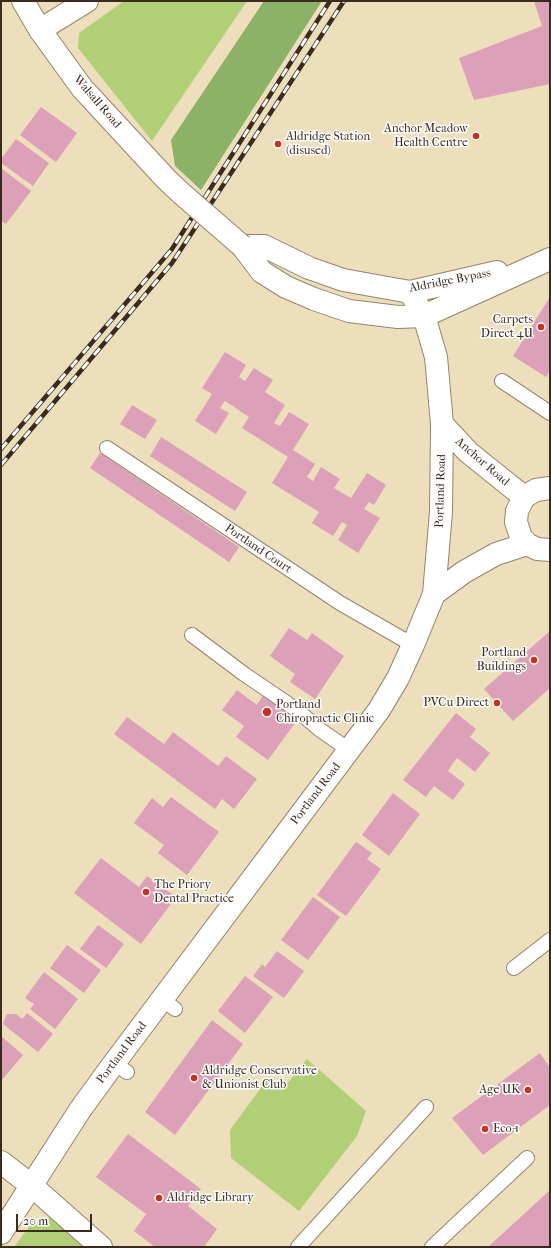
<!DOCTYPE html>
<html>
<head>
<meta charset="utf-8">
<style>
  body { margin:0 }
  #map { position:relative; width:551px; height:1248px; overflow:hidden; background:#eddfbc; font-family:"IM FELL French Canon",serif }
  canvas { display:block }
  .frame { position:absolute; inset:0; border:2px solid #3b2a1e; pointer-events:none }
  .scale { position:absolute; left:16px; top:1214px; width:76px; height:18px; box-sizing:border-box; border:2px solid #3b2a1e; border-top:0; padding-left:5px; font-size:12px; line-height:14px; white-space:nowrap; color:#3b2a1e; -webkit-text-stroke:3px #fff; paint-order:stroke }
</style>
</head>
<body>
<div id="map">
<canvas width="551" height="1248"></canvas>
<div class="frame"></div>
<div class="scale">20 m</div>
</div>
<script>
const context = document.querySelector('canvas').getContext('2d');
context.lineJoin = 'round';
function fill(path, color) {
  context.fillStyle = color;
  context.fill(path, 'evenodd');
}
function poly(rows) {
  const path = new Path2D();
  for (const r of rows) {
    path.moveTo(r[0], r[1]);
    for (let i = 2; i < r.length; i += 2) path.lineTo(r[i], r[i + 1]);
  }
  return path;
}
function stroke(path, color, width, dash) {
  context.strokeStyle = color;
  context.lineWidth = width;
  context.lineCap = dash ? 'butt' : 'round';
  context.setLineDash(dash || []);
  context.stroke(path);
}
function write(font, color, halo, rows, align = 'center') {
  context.font = font + ' "IM FELL French Canon",serif';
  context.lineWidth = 3;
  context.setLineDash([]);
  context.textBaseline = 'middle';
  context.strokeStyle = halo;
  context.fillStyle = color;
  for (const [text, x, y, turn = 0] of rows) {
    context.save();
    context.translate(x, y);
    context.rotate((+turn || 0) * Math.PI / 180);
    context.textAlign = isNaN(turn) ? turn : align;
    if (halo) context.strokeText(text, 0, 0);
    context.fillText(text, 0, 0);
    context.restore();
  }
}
const green = poly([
  [124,1,247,1,152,141,78,48,79,33],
  [307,1059,366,1111,357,1136,299,1211,231,1158,230,1130,268,1078,282,1090],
  [51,1217,86,1247,14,1247,29,1227]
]);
const forest = poly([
  [264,1,322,1,201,190,175,166,171,140]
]);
const building = poly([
  [534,1,550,1,550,84,474,100,459,58,542,26],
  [41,107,77,133,56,162,20,135],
  [16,139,49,163,33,186,1,163,1,159],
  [1,168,31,191,6,224,1,221],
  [550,297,550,371,546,377,513,356],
  [225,352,246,365,239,377,245,381,254,368,273,380,265,392,285,405,274,423,280,426,289,412,309,424,293,450,315,464,307,477,313,481,321,467,340,479,334,488,351,498,367,473,386,485,374,505,369,502,364,509,380,518,358,553,338,540,347,525,342,522,333,536,312,523,319,512,272,483,288,457,242,428,249,417,225,401,220,408,229,413,216,434,195,421,212,394,202,388],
  [132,405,157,420,145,439,120,424],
  [161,437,247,492,235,511,150,456],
  [100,453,239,547,229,562,90,468],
  [289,628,307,640,312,633,344,656,315,699,290,682,295,674,270,656],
  [550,631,550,688,513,721,484,689],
  [237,690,257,705,264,694,298,719,268,760,236,737,244,726,222,710],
  [456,713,476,729,470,737,490,753,475,772,457,758,453,763,448,771,465,784,453,800,434,786,426,797,403,780],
  [127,717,164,744,173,732,218,766,226,756,257,779,234,809,222,799,215,809,114,734],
  [393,793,420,814,389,856,362,835],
  [171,797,219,832,187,875,158,853,164,845,134,823,152,798,163,807],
  [356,842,372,853,367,859,381,869,346,916,317,895],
  [101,858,139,887,147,876,176,897,141,944,74,893],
  [313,897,340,917,308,960,281,940],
  [98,925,124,944,106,968,80,949],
  [67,945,101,970,84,993,50,968],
  [277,951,304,971,284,998,253,976,262,964,265,967],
  [44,972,78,999,55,1029,30,1009,34,1004,25,998],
  [245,976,273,997,245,1033,218,1011],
  [27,1013,53,1034,38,1052,3,1024,7,1014,16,1014,22,1019],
  [212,1020,243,1044,175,1135,145,1112],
  [1,1036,23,1055,1,1081],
  [540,1053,550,1068,550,1105,483,1155,452,1118],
  [128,1134,201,1189,188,1206,217,1229,204,1247,155,1247,134,1231,146,1214,96,1177],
  [550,1190,550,1247,488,1247]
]);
const lane = poly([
  [502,381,550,413],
  [107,448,340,603,413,645],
  [192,635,244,674,297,710,319,729,349,750],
  [514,968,550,940],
  [162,999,175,1009],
  [114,1063,127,1072],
  [298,1247,426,1107],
  [432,1247,527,1158]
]);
const street = poly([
  [40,30,87,1],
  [442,424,468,452,524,497],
  [550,488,536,490,524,497,517,511,516,522,521,537,527,544,537,549,550,550],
  [434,594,464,572,496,554,527,544],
  [1,1162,32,1186,101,1247],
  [1,1233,80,1110,109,1070,379,710,398,678,413,645,434,594,441,512,442,424,436,357,424,316,410,292]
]);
const primary = poly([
  [23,1,40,30,82,88,167,180,182,194],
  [242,246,262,272,286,287,314,299,349,311,398,317,424,316,550,259],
  [242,246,264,246,309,268,343,280,410,292,497,272]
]);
const rail = poly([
  [1,449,172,249,330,1],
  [1,465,172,263,344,1]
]);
const primaryBridge = poly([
  [182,194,242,246]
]);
const markers = [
  [476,136,4,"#c8321e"],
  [278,144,4,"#c8321e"],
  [541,327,4,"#c8321e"],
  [534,660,4,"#c8321e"],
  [497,703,4,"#c8321e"],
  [267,712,5,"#c8321e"],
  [146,892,4,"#c8321e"],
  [194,1078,4,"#c8321e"],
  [528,1090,4,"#c8321e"],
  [485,1129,4,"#c8321e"],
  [159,1198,4,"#c8321e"]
];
const streetNames = [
  ["Walsall Road",97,102,49],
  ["Aldridge Bypass",450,281,-11],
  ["Anchor Road",482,462,41],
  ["Portland Road",441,491,-88],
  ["Portland Court",258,549,34],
  ["Portland Road",316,794,-53],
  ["Portland Road",122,1053,-53]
];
const poiNames = [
  ["Anchor Meadow",468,129,"right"],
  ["Health Centre",468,143,"right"],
  ["Aldridge Station",286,137],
  ["(disused)",286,151],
  ["Carpets",533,320,"right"],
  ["Direct 4U",533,334,"right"],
  ["Portland",526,653,"right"],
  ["Buildings",526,667,"right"],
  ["PVCu Direct",489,703,"right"],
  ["Portland",276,705],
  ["Chiropractic Clinic",276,719],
  ["The Priory",154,885],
  ["Dental Practice",154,899],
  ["Aldridge Conservative",202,1071],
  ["& Unionist Club",202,1085],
  ["Age UK",520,1090,"right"],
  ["Eco-1",493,1129],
  ["Aldridge Library",167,1198]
];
fill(green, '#b1cf76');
fill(forest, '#8cb267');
fill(building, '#dca0b9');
stroke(lane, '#94846d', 16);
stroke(street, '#94846d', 24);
stroke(primary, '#94846d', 24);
stroke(lane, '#fff', 14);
stroke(street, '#fff', 22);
stroke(primary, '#fff', 22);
stroke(rail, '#3b2a1e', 4.5);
stroke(rail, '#fff', 3, [9]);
stroke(primaryBridge, '#94846d', 24, []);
stroke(primaryBridge, '#fff', 22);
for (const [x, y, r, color] of markers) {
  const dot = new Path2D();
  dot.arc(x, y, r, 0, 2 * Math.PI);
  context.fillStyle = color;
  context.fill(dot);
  stroke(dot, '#fff', 1.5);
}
write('12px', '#3b2a1e', '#fff', streetNames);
write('12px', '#3b2a1e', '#fff', poiNames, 'left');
</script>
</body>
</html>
